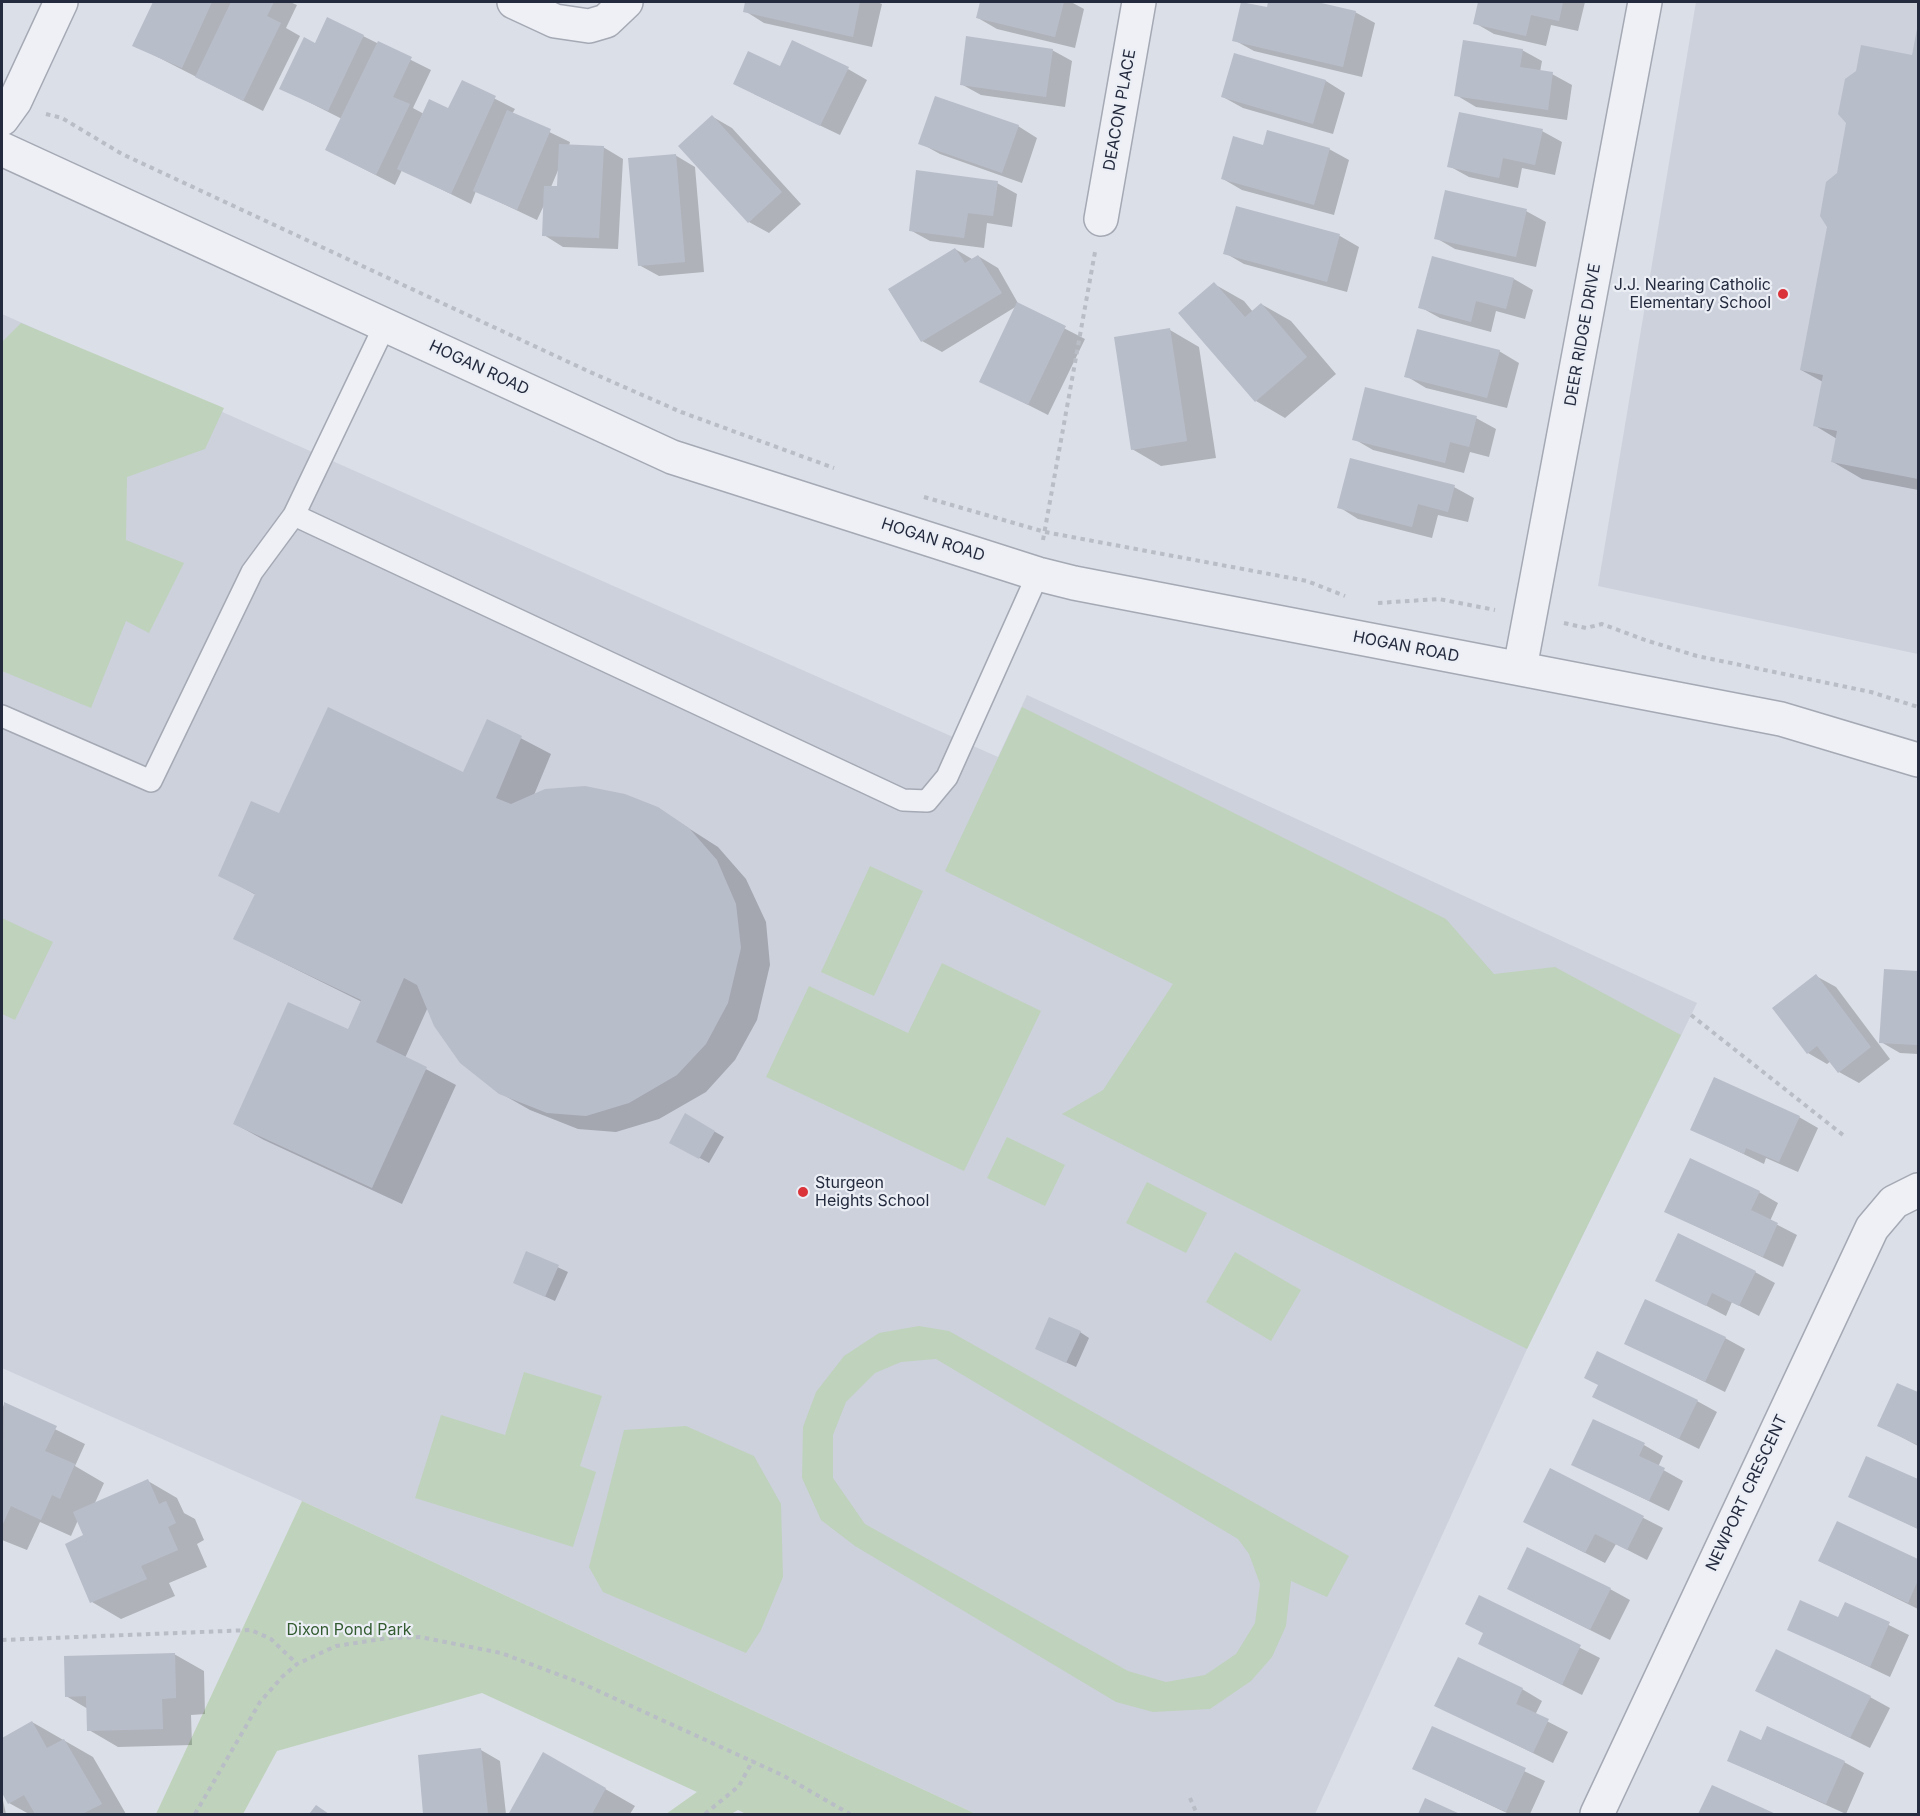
<!DOCTYPE html>
<html>
<head>
<meta charset="utf-8">
<style>
  body { margin:0 }
  #map { position:relative; width:1920px; height:1816px; overflow:hidden; background:#dbdfe7; font-family:Inter,sans-serif }
  canvas { display:block }
  .frame { position:absolute; inset:0; border:3px solid #242b3e; pointer-events:none }
</style>
</head>
<body>
<div id="map">
<canvas width="1920" height="1816"></canvas>
<div class="frame"></div>
</div>
<script>
const context = document.querySelector('canvas').getContext('2d');
context.lineJoin = 'round';
function fill(path, color) {
  context.fillStyle = color;
  context.fill(path, 'evenodd');
}
function poly(rows) {
  const path = new Path2D();
  for (const r of rows) {
    path.moveTo(r[0], r[1]);
    for (let i = 2; i < r.length; i += 2) path.lineTo(r[i], r[i + 1]);
  }
  return path;
}
function stroke(path, color, width, dash) {
  context.strokeStyle = color;
  context.lineWidth = width;
  context.lineCap = dash ? 'butt' : 'round';
  context.setLineDash(dash || []);
  context.stroke(path);
}
function write(font, color, halo, rows, align = 'center') {
  context.font = font + ' Inter,sans-serif';
  context.lineWidth = 4.5;
  context.setLineDash([]);
  context.textBaseline = 'middle';
  context.strokeStyle = halo;
  context.fillStyle = color;
  for (const [text, x, y, turn = 0] of rows) {
    context.save();
    context.translate(x, y);
    context.rotate((+turn || 0) * Math.PI / 180);
    context.textAlign = isNaN(turn) ? turn : align;
    if (halo) context.strokeText(text, 0, 0);
    context.fillText(text, 0, 0);
    context.restore();
  }
}
const built = poly([
  [1696,2,1918,2,1918,654,1598,586],
  [2,314,998,757,1027,695,1697,1003,1527,1349,1315,1814,976,1814,302,1501,2,1368]
]);
const green = poly([
  [21,323,224,408,205,449,127,477,126,540,184,563,149,633,126,621,91,708,2,671,2,342],
  [1022,707,1446,919,1494,974,1555,967,1681,1035,1527,1349,1062,1114,1103,1090,1173,984,945,871],
  [870,866,923,891,874,996,821,972],
  [2,918,53,942,15,1020,2,1014],
  [942,963,1041,1011,964,1171,766,1077,809,986,908,1033],
  [1007,1137,1065,1165,1045,1206,987,1178],
  [1147,1182,1207,1213,1186,1253,1126,1223],
  [1235,1252,1301,1290,1271,1341,1206,1302],
  [919,1326,949,1331,1349,1556,1327,1597,1291,1581,1286,1626,1272,1657,1251,1681,1210,1709,1153,1712,1116,1702,855,1546,821,1520,802,1478,803,1427,816,1392,844,1356,879,1333],
  [936,1359,1238,1539,1249,1554,1260,1584,1255,1623,1236,1654,1205,1675,1166,1682,1128,1671,865,1524,833,1478,833,1435,846,1402,875,1373,901,1362],
  [524,1372,602,1396,580,1466,596,1472,573,1547,415,1498,441,1415,505,1435],
  [686,1426,754,1456,781,1504,783,1577,761,1630,746,1653,603,1592,589,1567,624,1430],
  [302,1501,976,1814,746,1814,738,1810,731,1814,666,1814,697,1792,482,1693,277,1751,243,1814,156,1814]
]);
const shadow = poly([
  [154,2,290,2,297,5,286,28,300,36,263,111,134,45],
  [747,2,877,2,882,4,872,47,764,23,745,11],
  [982,2,1071,2,1084,9,1075,48,997,29,978,18],
  [1270,2,1310,2,1355,12,1375,23,1362,77,1254,51,1234,40,1268,8],
  [1480,2,1585,2,1578,31,1551,25,1546,46,1494,34,1475,23],
  [1918,31,1918,490,1862,479,1833,462,1837,439,1814,425,1823,382,1801,370,1838,174,1914,56],
  [363,36,431,70,413,108,424,114,449,110,462,82,515,109,512,114,570,142,569,146,603,147,623,159,618,249,563,247,544,235,545,203,537,220,476,191,471,204,402,170,395,185,327,150,342,119,281,88,316,45],
  [559,168,559,188,551,187],
  [1052,50,1072,61,1065,107,981,95,961,84],
  [1522,50,1542,61,1540,72,1552,74,1572,85,1567,120,1476,107,1456,95],
  [1235,55,1326,81,1345,93,1333,134,1243,108,1223,97],
  [780,68,848,69,867,80,840,135,754,94],
  [713,117,732,128,801,204,769,233,749,222,680,147],
  [1018,126,1037,138,1022,183,940,154,920,143],
  [1542,131,1562,142,1555,175,1522,168,1518,188,1469,177,1449,166],
  [1264,146,1329,149,1349,160,1334,215,1242,190,1223,179],
  [675,155,695,167,704,272,659,276,639,265],
  [997,183,1017,194,1012,227,987,223,984,248,930,241,910,230],
  [1237,208,1340,236,1359,247,1347,292,1244,264,1225,253],
  [1526,211,1546,222,1536,267,1455,249,1436,238],
  [955,249,972,259,978,256,998,268,1019,305,1085,339,1048,415,981,381,1017,306,942,352,922,341,890,289],
  [1514,279,1533,290,1525,319,1496,311,1491,332,1440,318,1420,307],
  [1214,284,1244,301,1253,312,1261,304,1291,321,1336,374,1285,418,1256,401],
  [1170,330,1199,347,1216,458,1161,466,1132,449],
  [1499,351,1519,363,1507,408,1426,388,1406,376],
  [1476,418,1496,429,1489,457,1470,452,1464,473,1373,450,1354,439],
  [1454,487,1474,498,1468,522,1438,515,1432,538,1358,519,1339,507],
  [488,721,551,754,534,795,657,808,718,847,746,879,766,922,770,965,757,1020,735,1060,706,1092,659,1119,616,1132,578,1129,530,1110,500,1093,428,1007,405,1058,456,1085,402,1204,264,1140,235,1124,349,1031,362,1002,235,939,256,895,220,875,280,815,463,774],
  [1886,971,1918,973,1918,1054,1900,1053,1881,1042],
  [1816,976,1836,987,1890,1059,1859,1083,1839,1072,1831,1061,1827,1064,1808,1053],
  [686,1115,724,1137,709,1163,671,1142],
  [1799,1117,1818,1128,1798,1172,1766,1158,1764,1164,1692,1129],
  [1759,1192,1778,1203,1770,1221,1797,1235,1783,1267,1666,1212],
  [527,1253,568,1272,555,1301,515,1283],
  [1755,1272,1775,1283,1759,1316,1732,1302,1726,1316,1657,1280],
  [1080,1332,1089,1338,1076,1367,1046,1353],
  [1725,1338,1745,1349,1725,1392,1626,1343],
  [1599,1385,1697,1401,1717,1412,1699,1449,1594,1397],
  [1898,1385,1918,1394,1918,1446,1879,1425],
  [4,1404,85,1444,75,1466,104,1483,94,1505,148,1481,177,1498,184,1513,195,1519,204,1540,197,1544,207,1567,169,1583,175,1596,121,1619,92,1602,85,1536,78,1520,71,1536,40,1522,27,1550,2,1540,2,1410],
  [1644,1445,1663,1456,1658,1467,1683,1481,1669,1511,1573,1464],
  [1867,1458,1918,1481,1918,1529,1850,1496],
  [1550,1470,1663,1528,1647,1560,1616,1544,1605,1563,1544,1532],
  [1837,1523,1918,1561,1918,1609,1820,1561],
  [1610,1589,1630,1600,1610,1640,1528,1599],
  [1480,1597,1600,1658,1582,1695,1500,1654,1485,1634],
  [1846,1604,1909,1635,1890,1677,1789,1629,1839,1619],
  [174,1654,204,1671,205,1714,191,1715,192,1745,118,1747,89,1730,88,1709,66,1696],
  [1522,1689,1542,1701,1535,1715,1568,1732,1553,1763,1436,1705],
  [1870,1697,1890,1708,1870,1748,1776,1701],
  [32,1722,93,1757,126,1814,29,1814,9,1803,2,1790,2,1740],
  [1433,1728,1545,1781,1530,1814,1509,1814,1414,1769],
  [1762,1742,1844,1762,1864,1773,1846,1814,1729,1761],
  [481,1750,500,1761,506,1814,425,1814,419,1756],
  [544,1754,635,1806,630,1814,511,1812],
  [1712,1787,1773,1814,1700,1814],
  [2,1796,6,1814,2,1814],
  [1426,1800,1456,1814,1420,1814]
]);
const building = poly([
  [153,2,212,2,182,68,132,46],
  [231,2,274,2,267,16,281,23,243,101,195,77],
  [745,2,860,2,853,37,743,12],
  [980,2,1064,2,1055,37,976,18],
  [1241,2,1267,7,1268,2,1317,2,1356,11,1343,67,1232,41],
  [1478,2,1563,2,1559,21,1531,15,1526,36,1473,24],
  [327,17,364,35,328,111,279,89,304,37,315,43],
  [1917,29,1918,29,1918,479,1831,462,1837,431,1813,426,1823,375,1800,370,1827,227,1820,216,1826,182,1837,173,1846,123,1838,114,1845,79,1856,71,1861,45,1912,55],
  [966,36,1053,49,1046,97,960,85],
  [792,40,849,67,820,126,733,84,748,51,780,66],
  [1463,40,1523,49,1520,67,1553,72,1548,110,1454,96],
  [378,41,412,57,393,97,410,104,376,175,325,150],
  [1234,53,1326,80,1313,124,1221,97],
  [462,80,496,96,451,194,397,169,429,99,448,108],
  [935,96,1019,125,1002,173,918,144],
  [507,110,551,129,517,210,473,191],
  [1459,112,1543,129,1535,165,1503,158,1499,178,1447,167],
  [712,115,782,192,748,223,678,146],
  [1267,130,1330,148,1314,205,1221,179,1233,136,1263,145],
  [559,144,604,146,599,238,542,236,544,186,557,186],
  [676,154,685,262,638,266,628,158],
  [916,170,998,181,993,216,968,213,964,238,909,231],
  [1445,190,1527,209,1516,257,1434,239],
  [1236,206,1340,234,1327,282,1223,254],
  [955,248,965,263,978,255,1002,293,921,342,888,289],
  [1432,256,1514,278,1506,309,1476,301,1471,322,1418,308],
  [1214,282,1245,317,1261,303,1307,357,1255,402,1178,313],
  [1017,302,1066,326,1028,405,979,382],
  [1170,328,1187,441,1131,450,1114,337],
  [1417,329,1500,350,1487,398,1404,377],
  [1365,387,1477,416,1469,447,1450,442,1445,463,1352,440],
  [1350,458,1455,485,1448,512,1418,504,1412,527,1337,508],
  [328,707,463,772,487,719,522,736,496,798,511,804,545,789,585,786,625,794,658,807,689,828,717,860,736,904,741,948,728,1003,706,1044,677,1075,629,1103,586,1116,547,1113,499,1094,460,1063,434,1026,417,985,404,978,376,1042,427,1067,372,1188,233,1124,288,1002,348,1029,361,1000,233,939,255,894,218,876,251,801,279,813],
  [1884,969,1918,971,1918,1045,1879,1043],
  [1816,974,1871,1047,1838,1073,1817,1046,1807,1054,1772,1008],
  [1714,1077,1800,1116,1779,1162,1746,1148,1744,1154,1690,1130],
  [685,1113,715,1131,699,1159,669,1143],
  [1690,1158,1760,1191,1751,1210,1778,1223,1763,1257,1664,1212],
  [1678,1233,1756,1271,1739,1306,1712,1293,1706,1306,1655,1281],
  [526,1251,559,1265,545,1297,513,1283],
  [1645,1299,1726,1337,1705,1382,1624,1344],
  [1049,1317,1081,1331,1066,1363,1035,1349],
  [1597,1351,1698,1400,1679,1439,1592,1397,1598,1385,1584,1378],
  [1897,1383,1918,1392,1918,1445,1877,1426],
  [4,1402,57,1426,45,1451,75,1464,60,1499,52,1495,41,1520,11,1506,2,1526],
  [1593,1419,1645,1443,1639,1456,1665,1468,1649,1501,1571,1465],
  [1866,1456,1918,1479,1918,1529,1848,1497],
  [1550,1468,1644,1516,1627,1550,1595,1534,1585,1553,1523,1522],
  [148,1479,159,1504,166,1501,176,1523,168,1527,178,1550,141,1566,147,1579,90,1603,65,1544,83,1535,73,1512],
  [1837,1521,1918,1559,1918,1580,1908,1603,1818,1561],
  [1527,1547,1611,1588,1590,1630,1507,1589],
  [1479,1595,1581,1645,1562,1685,1478,1644,1483,1633,1465,1624],
  [1800,1600,1838,1617,1845,1602,1890,1622,1870,1667,1787,1630],
  [1776,1649,1871,1696,1850,1738,1755,1691],
  [175,1653,176,1698,162,1699,163,1729,87,1731,86,1696,65,1697,64,1656],
  [1458,1657,1523,1688,1516,1704,1549,1719,1533,1753,1434,1706],
  [32,1721,47,1748,64,1739,102,1804,82,1814,35,1814,24,1795,8,1804,2,1793,2,1738],
  [1432,1726,1526,1768,1506,1812,1412,1769],
  [1767,1726,1845,1761,1826,1804,1727,1761,1740,1730,1761,1740],
  [481,1748,488,1814,423,1814,418,1755],
  [543,1752,606,1788,592,1814,509,1813],
  [1712,1785,1776,1814,1698,1814],
  [1425,1798,1460,1814,1418,1814],
  [316,1805,329,1814,309,1814]
]);
const path = poly([
  [46,114,62,118,122,154,590,372,681,412,834,468],
  [924,497,1045,532,1307,581,1345,596],
  [1043,540,1095,252],
  [1378,603,1439,599,1495,610],
  [1564,623,1586,628,1602,624,1645,640,1697,656,1871,692,1918,707],
  [1691,1015,1843,1135],
  [2,1640,251,1630,271,1639,297,1664],
  [1190,1798,1197,1814],
  [195,1814,260,1702,282,1677,297,1664,336,1646,388,1638,420,1637,501,1653,581,1683,782,1775,850,1814],
  [705,1814,739,1786,753,1760]
]);
const service = poly([
  [294,515,903,800,927,801,947,777,1038,574],
  [2,716,151,781,252,572,294,515,385,325]
]);
const minor = poly([
  [514,2,555,21,589,26,606,21,626,2],
  [2,119,15,101,61,2],
  [1101,219,1139,2],
  [1597,1814,1872,1228,1894,1202,1918,1190]
]);
const tertiary = poly([
  [2,149,672,457,1038,574,1074,583,1781,719,1918,760],
  [1520,668,1645,2]
]);
const markers = [
  [1783,294,6,"#da3339"],
  [803,1192,6,"#da3339"]
];
const streetNames = [
  ["DEACON PLACE",1120,110,-80],
  ["DEER RIDGE DRIVE",1583,335,-80],
  ["HOGAN ROAD",479,368,25],
  ["HOGAN ROAD",933,540,18],
  ["HOGAN ROAD",1406,647,11],
  ["NEWPORT CRESCENT",1747,1493,-65]
];
const poiNames = [
  ["J.J. Nearing Catholic",1771,285],
  ["Elementary School",1771,303],
  ["Sturgeon",815,1183,"left"],
  ["Heights School",815,1201,"left"]
];
const parkNames = [
  ["Dixon Pond Park",349,1630]
];
fill(built, '#cdd1dc');
fill(green, '#bfd2bc');
fill(shadow, '#0003');
fill(building, '#b8bdca');
stroke(service, '#a4a9b4', 24);
stroke(minor, '#a4a9b4', 36);
stroke(tertiary, '#a4a9b4', 36);
stroke(path, '#b9bdc5', 4, [4.5, 4.5]);
stroke(service, '#eef0f5', 21);
stroke(minor, '#eef0f5', 33);
stroke(tertiary, '#eef0f5', 33);
for (const [x, y, r, color] of markers) {
  const dot = new Path2D();
  dot.arc(x, y, r, 0, 2 * Math.PI);
  context.fillStyle = color;
  context.fill(dot);
  stroke(dot, '#ebeef5', 2);
}
write('16px', '#242b3e', '#ebeef5', streetNames);
write('16px', '#242b3e', '#ebeef5', poiNames, 'right');
write('16px', '#335b30', '#ebeef5', parkNames);
</script>
</body>
</html>
